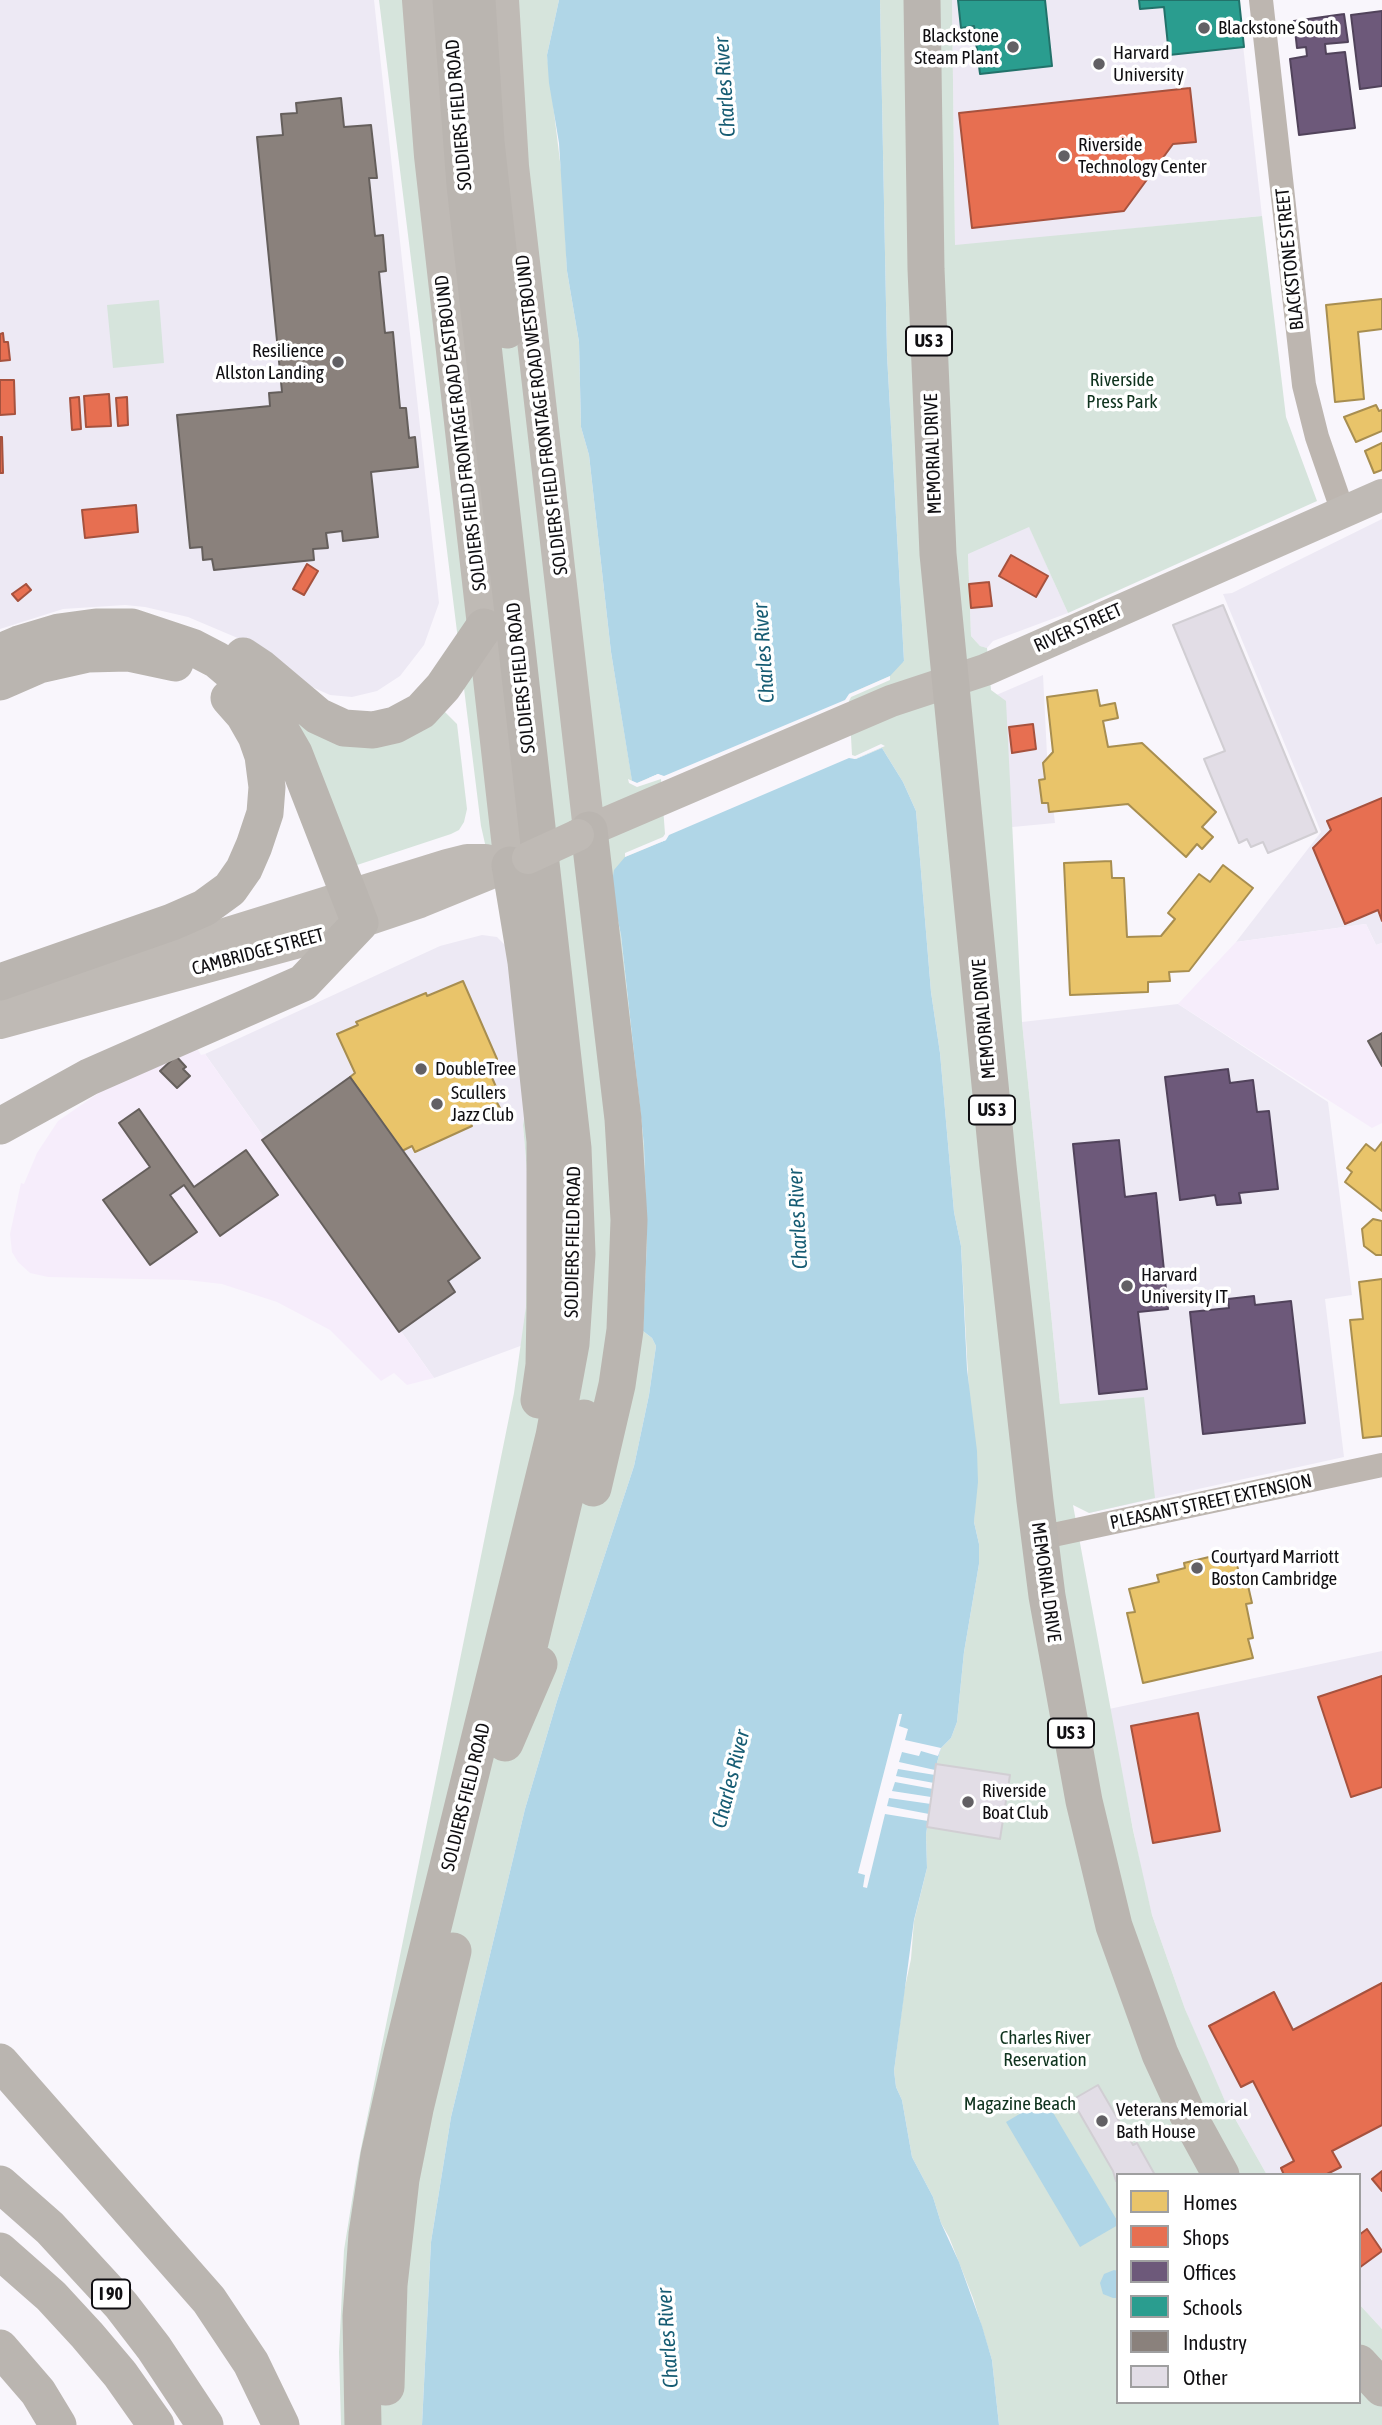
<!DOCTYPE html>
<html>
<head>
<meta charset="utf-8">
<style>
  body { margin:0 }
  #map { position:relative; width:1382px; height:2425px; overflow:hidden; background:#f9f6fc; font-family:"Asap Condensed",sans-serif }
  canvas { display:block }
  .legend { position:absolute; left:1116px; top:2173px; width:245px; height:231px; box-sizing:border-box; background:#fff; border:2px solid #9f9fa0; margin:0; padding:9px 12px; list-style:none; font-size:21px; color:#100f12 }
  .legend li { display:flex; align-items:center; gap:14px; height:35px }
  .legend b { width:35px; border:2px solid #9f9fa0 }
</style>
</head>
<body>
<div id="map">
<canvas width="1382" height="2425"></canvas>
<ul class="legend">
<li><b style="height:19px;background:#e9c46a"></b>Homes</li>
<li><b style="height:19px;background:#e76f51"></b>Shops</li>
<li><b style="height:19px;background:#6d597a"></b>Offices</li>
<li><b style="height:19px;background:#2a9d8f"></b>Schools</li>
<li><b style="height:19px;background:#8a817c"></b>Industry</li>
<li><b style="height:19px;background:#e2dde6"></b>Other</li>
</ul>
</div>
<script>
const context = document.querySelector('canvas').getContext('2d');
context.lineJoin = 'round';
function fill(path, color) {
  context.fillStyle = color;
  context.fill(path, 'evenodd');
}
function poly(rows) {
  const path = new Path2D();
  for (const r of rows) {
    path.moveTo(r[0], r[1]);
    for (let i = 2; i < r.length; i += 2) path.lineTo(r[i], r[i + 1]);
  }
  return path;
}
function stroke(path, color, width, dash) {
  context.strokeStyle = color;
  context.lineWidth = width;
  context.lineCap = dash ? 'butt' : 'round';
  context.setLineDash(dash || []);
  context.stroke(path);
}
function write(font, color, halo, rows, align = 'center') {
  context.font = font + ' "Asap Condensed",sans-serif';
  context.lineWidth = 7;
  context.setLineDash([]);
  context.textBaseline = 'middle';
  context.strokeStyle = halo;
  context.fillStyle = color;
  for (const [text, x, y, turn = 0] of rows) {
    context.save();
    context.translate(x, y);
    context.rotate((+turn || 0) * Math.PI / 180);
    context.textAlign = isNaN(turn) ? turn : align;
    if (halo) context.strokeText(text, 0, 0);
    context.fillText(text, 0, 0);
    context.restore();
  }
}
const built = poly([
  [0,0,374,0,439,603,424,645,400,676,377,691,352,697,330,695,312,687,240,639,188,617,145,607,125,605,63,609,0,629],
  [952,0,1238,0,1262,216,955,246],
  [1382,519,1382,943,1376,945,1366,924,1236,942,1321,832,1223,594,1232,593],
  [1029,526,1068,613,993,641,987,648,980,646,971,636,968,553],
  [1043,675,1047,755,1055,823,1002,828,994,696],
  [482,935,497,937,508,948,526,1106,523,1125,529,1195,529,1267,523,1345,434,1378,205,1054,440,946],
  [1178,1004,1328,1102,1352,1295,1325,1299,1344,1457,1089,1513,1060,1404,1022,1022],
  [1382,1651,1382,2329,1359,2304,1359,2175,1267,2175,1225,2101,1205,2058,1185,2009,1152,1915,1143,1879,1109,1709]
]);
const industrial = poly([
  [1366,924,1376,945,1382,943,1382,1123,1372,1128,1178,1004,1236,942],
  [197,1048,201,1055,205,1054,434,1378,407,1385,394,1373,381,1381,330,1330,277,1302,222,1284,187,1280,48,1277,30,1273,18,1262,12,1252,10,1234,21,1183,24,1184,37,1153,58,1121,100,1092]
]);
const green = poly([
  [379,0,559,0,547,55,563,186,567,271,579,342,581,427,589,455,611,652,632,780,664,776,669,835,611,887,621,935,644,1145,647,1238,643,1331,652,1338,656,1346,649,1395,634,1466,557,1701,525,1809,451,2117,431,2242,422,2425,341,2425,339,2352,344,2250,358,2163,514,1393,526,1306,529,1195,523,1125,526,1106,510,954,481,826],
  [880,0,952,0,955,245,1262,216,1286,417,1317,501,1068,613,1029,527,968,554,971,636,980,646,987,648,991,690,1006,701,1022,1022,1060,1404,1144,1397,1155,1498,1089,1513,1073,1505,1133,1830,1152,1915,1185,2009,1225,2101,1267,2175,1118,2175,1118,2402,1359,2402,1359,2304,1382,2329,1382,2425,999,2425,992,2360,973,2298,949,2237,941,2223,933,2197,912,2157,902,2100,896,2087,894,2071,904,1992,911,1959,914,1921,927,1868,926,1835,935,1770,941,1748,951,1738,957,1722,964,1652,979,1564,979,1544,974,1522,975,1504,961,1246,954,1212,940,1053,931,992,916,811,903,782,882,748,855,759,849,757,849,694,904,661,887,355],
  [159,300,164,363,113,368,107,305],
  [444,711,457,724,467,809,464,822,459,830,451,834,351,867,297,727,298,717]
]);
const water = poly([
  [559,0,880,0,887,355,904,661,890,676,849,694,849,757,856,759,882,748,903,782,916,811,931,992,940,1053,954,1212,961,1246,967,1369,977,1451,978,1482,974,1522,979,1544,979,1564,964,1652,957,1722,951,1738,941,1748,935,1770,926,1835,927,1868,914,1920,894,2071,896,2087,902,2100,912,2157,933,2197,941,2223,959,2262,982,2326,992,2360,999,2425,422,2425,431,2242,451,2117,525,1809,557,1701,634,1466,649,1395,656,1346,652,1338,643,1331,647,1238,644,1145,621,935,611,888,614,870,625,857,666,840,664,777,658,774,637,783,632,781,611,652,589,455,581,427,579,342,567,271,559,143,549,83,547,55],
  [1045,2099,1118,2222,1118,2225,1080,2247,1006,2122],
  [1114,2270,1118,2271,1118,2298,1113,2298,1103,2294,1100,2283,1104,2274]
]);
const pier = poly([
  [890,676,890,680,851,697,849,701,852,755,855,756,881,744,885,746,855,759,849,758,669,835,666,840,625,857,625,853,663,837,665,834,661,779,637,787,629,783,628,779,637,783,658,774,664,776,845,700,849,694],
  [899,1714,902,1714,899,1726,908,1729,905,1740,941,1748,938,1756,921,1751,919,1756,902,1752,899,1762,935,1770,935,1775,898,1769,896,1776,934,1783,933,1789,895,1782,892,1791,931,1797,931,1804,889,1798,887,1806,929,1814,928,1821,885,1814,867,1888,863,1887,865,1875,858,1873]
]);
const homes = poly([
  [1382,299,1382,329,1358,332,1364,399,1335,402,1326,305,1382,299],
  [1376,405,1379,411,1382,410,1382,431,1356,442,1344,417,1376,405],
  [1382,443,1382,470,1374,473,1365,451,1382,443],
  [1097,690,1100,706,1115,703,1118,718,1103,721,1108,747,1142,743,1216,812,1202,827,1213,837,1202,849,1197,844,1186,857,1128,804,1049,812,1048,803,1042,803,1039,780,1045,779,1043,763,1053,752,1047,697,1097,690],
  [1111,861,1112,878,1124,878,1127,937,1161,936,1175,919,1168,913,1199,874,1210,882,1223,865,1253,888,1189,971,1169,972,1170,981,1148,982,1148,992,1070,995,1064,863,1111,861],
  [463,981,497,1059,486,1064,500,1096,495,1099,500,1108,470,1121,472,1126,415,1152,412,1146,402,1151,350,1077,355,1073,337,1034,358,1025,356,1022,426,993,427,996,463,981],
  [1382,1142,1382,1211,1345,1182,1352,1172,1347,1168,1366,1144,1375,1151,1382,1142],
  [1373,1219,1382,1221,1382,1255,1376,1255,1364,1246,1362,1229,1373,1219],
  [1382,1279,1382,1436,1363,1438,1350,1320,1363,1319,1359,1282,1382,1279],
  [1234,1551,1240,1578,1246,1577,1252,1603,1246,1604,1253,1638,1248,1639,1253,1658,1143,1683,1127,1613,1135,1612,1129,1589,1159,1582,1157,1575,1185,1568,1184,1563,1234,1551]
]);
const shops = poly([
  [1190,88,1196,142,1173,144,1124,211,972,228,959,113,1190,88],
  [3,333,4,342,8,342,10,360,0,361,0,334,3,333],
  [0,380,14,380,15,414,0,415,0,380],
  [109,394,111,426,86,427,84,396,109,394],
  [79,397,81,429,72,430,70,398,79,397],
  [127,397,128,425,118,426,116,398,127,397],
  [0,437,2,437,3,473,0,473,0,437],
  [136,505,138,532,85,538,82,510,136,505],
  [1011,555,1048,576,1036,597,999,576,1011,555],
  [307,564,318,571,304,595,293,589,307,564],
  [989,582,992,606,971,608,969,584,989,582],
  [26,584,31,590,18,601,12,594,26,584],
  [1033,724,1036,749,1012,753,1009,727,1033,724],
  [1382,798,1382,921,1378,910,1345,924,1313,848,1331,830,1327,821,1382,798],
  [1382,1676,1382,1787,1351,1797,1318,1697,1382,1676],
  [1198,1713,1220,1831,1153,1843,1131,1726,1198,1713],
  [1382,1983,1382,2125,1332,2151,1341,2167,1325,2175,1284,2175,1281,2168,1294,2161,1253,2081,1241,2087,1209,2026,1274,1992,1293,2030,1382,1983],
  [1382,2171,1382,2191,1372,2179,1382,2171],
  [1367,2229,1382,2251,1359,2268,1359,2235,1367,2229]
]);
const offices = poly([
  [1382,11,1382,86,1360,89,1351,15,1382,11],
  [1344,14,1348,42,1325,44,1326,54,1345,52,1355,128,1299,135,1290,59,1307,56,1306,47,1297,48,1294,21,1344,14],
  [1228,1069,1230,1083,1253,1080,1257,1112,1269,1111,1278,1189,1239,1193,1241,1203,1217,1205,1215,1195,1180,1200,1165,1077,1228,1069],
  [1119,1140,1125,1197,1156,1193,1168,1309,1138,1312,1147,1389,1099,1394,1073,1144,1119,1140],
  [1254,1296,1255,1305,1291,1301,1305,1423,1203,1434,1190,1312,1229,1308,1228,1299,1254,1296]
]);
const schools = poly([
  [958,0,1045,0,1052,66,980,74,974,26,961,28,958,0],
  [1139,0,1239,0,1244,47,1169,55,1164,7,1140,9,1139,0]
]);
const industry = poly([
  [341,98,344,127,371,125,377,178,369,178,375,236,383,235,386,271,379,272,385,333,393,332,400,408,406,408,409,438,415,437,418,467,371,472,378,537,343,541,342,531,326,533,328,548,313,549,314,560,214,570,212,559,203,560,202,547,190,548,177,415,270,406,269,393,282,392,257,137,283,135,281,114,297,113,296,103,341,98],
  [1382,1033,1382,1066,1368,1041,1382,1033],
  [176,1056,186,1067,183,1069,190,1076,177,1088,160,1071,176,1056],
  [350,1077,480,1258,448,1281,455,1292,399,1332,262,1140,350,1077],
  [139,1109,194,1187,246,1150,278,1195,220,1236,184,1185,170,1195,197,1232,150,1265,103,1200,150,1167,119,1123,139,1109]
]);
const building = poly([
  [1223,605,1317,832,1268,853,1263,842,1251,847,1247,839,1239,843,1204,759,1225,751,1173,625,1223,605],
  [936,1764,1010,1775,1000,1839,927,1827,936,1764],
  [1098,2085,1133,2145,1137,2143,1155,2175,1118,2175,1116,2181,1113,2171,1072,2100,1098,2085]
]);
const minor = poly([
  [1261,0,1304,385,1317,437,1343,512],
  [1039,1538,1382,1465]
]);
const major = poly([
  [418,0,430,156,510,865],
  [503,0,513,166,589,830],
  [578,835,891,701,985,670,1382,495],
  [0,1000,118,967,447,865,467,860,485,860,509,865],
  [0,1023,310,939,420,902,528,858]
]);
const highway = poly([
  [477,0,486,142,507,330],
  [922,0,926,269,938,554,998,1166,1035,1501,1047,1596,1084,1801,1114,1926,1160,2054,1187,2113,1221,2175],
  [0,652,19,644,59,632,96,627,131,627],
  [243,656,261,668,318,716,344,728,373,730,395,725,421,711,443,687,484,627],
  [0,682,39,665,88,654,128,653,175,663],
  [589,830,623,1119,629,1220,625,1330,617,1385,593,1488],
  [510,865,526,962,545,1141,545,1308,544,1365,539,1400],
  [0,982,172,922,204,908,230,889,244,869,254,846,265,813,267,787,263,756,256,736,244,715,229,698],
  [0,1126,89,1077,303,983,360,923,294,753,272,715,249,687,217,660,192,647,132,627],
  [520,1684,584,1418],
  [505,1743,539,1664],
  [0,2062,209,2300,251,2363,281,2425],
  [0,2184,50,2228,121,2305,154,2348,205,2425],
  [0,2251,51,2296,87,2335,120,2374,156,2425],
  [0,2348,38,2392,58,2425],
  [1359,2363,1382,2388],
  [386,2387,389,2285,401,2179,415,2109,453,1951],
  [363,2425,361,2316,367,2234,379,2155,402,2053,554,1436,571,1344,577,1254,573,1148,465,185,451,0]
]);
const majorBridge = poly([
  [528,858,578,835]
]);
const markers = [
  [1204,28,7,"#626064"],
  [1013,47,7,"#626064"],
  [1099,64,7,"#626064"],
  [1064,156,7,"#626064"],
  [338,362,7,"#626064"],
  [421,1069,7,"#626064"],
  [437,1104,7,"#626064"],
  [1127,1286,7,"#626064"],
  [1197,1568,7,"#626064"],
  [968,1802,7,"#626064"],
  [1102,2121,7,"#626064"]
];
const shields = [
  [929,341,46],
  [992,1110,46],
  [1071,1733,46],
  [111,2294,38]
];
const shieldNames = [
  ["US 3",929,341],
  ["US 3",992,1110],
  ["US 3",1071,1733],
  ["I 90",111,2294]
];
const poiNames = [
  ["Blackstone South",1218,28],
  ["Blackstone",999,36,"right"],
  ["Steam Plant",999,58,"right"],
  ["Harvard",1113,53],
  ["University",1113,75],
  ["Riverside",1078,145],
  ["Technology Center",1078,167],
  ["Resilience",324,351,"right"],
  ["Allston Landing",324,373,"right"],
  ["DoubleTree",435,1069],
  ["Scullers",451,1093],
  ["Jazz Club",451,1115],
  ["Harvard",1141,1275],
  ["University IT",1141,1297],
  ["Courtyard Marriott",1211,1557],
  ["Boston Cambridge",1211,1579],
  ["Riverside",982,1791],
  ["Boat Club",982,1813],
  ["Veterans Memorial",1116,2110],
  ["Bath House",1116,2132]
];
const streetNames = [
  ["SOLDIERS FIELD ROAD",459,115,-95],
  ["BLACKSTONE STREET",1290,259,-96],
  ["SOLDIERS FIELD FRONTAGE ROAD WESTBOUND",542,415,-97],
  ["SOLDIERS FIELD FRONTAGE ROAD EASTBOUND",461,433,-97],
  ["MEMORIAL DRIVE",933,454,-92],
  ["RIVER STREET",1078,628,-24],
  ["SOLDIERS FIELD ROAD",521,678,-96],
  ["CAMBRIDGE STREET",258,952,-15],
  ["MEMORIAL DRIVE",984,1019,-95],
  ["SOLDIERS FIELD ROAD",573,1242,-89],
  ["PLEASANT STREET EXTENSION",1211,1502,-12],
  ["MEMORIAL DRIVE",1046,1582,82],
  ["SOLDIERS FIELD ROAD",466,1797,-76]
];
const parkNames = [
  ["Riverside",1122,380],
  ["Press Park",1122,402],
  ["Charles River",1045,2038],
  ["Reservation",1045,2060],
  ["Magazine Beach",1020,2104]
];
const waterNames = [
  ["Charles River",725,87,-94],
  ["Charles River",764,653,-94],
  ["Charles River",798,1219,-93],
  ["Charles River",731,1779,-76],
  ["Charles River",668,2338,-94]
];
fill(built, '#ede9f4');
fill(industrial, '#f6edfb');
fill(green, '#d6e4dc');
fill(water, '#b0d6e7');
fill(pier, '#f9f6fc');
fill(homes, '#e9c46a');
stroke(homes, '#a88e50', 2);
fill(shops, '#e76f51');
stroke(shops, '#a6523e', 2);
fill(offices, '#6d597a');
stroke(offices, '#51435b', 2);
fill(schools, '#2a9d8f');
stroke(schools, '#22726a', 2);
fill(industry, '#8a817c');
stroke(industry, '#655f5c', 2);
fill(building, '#e2dde6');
stroke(building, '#d1ced3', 2);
stroke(minor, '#bdb6b0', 24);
stroke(major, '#bfbab5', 32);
stroke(highway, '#bab5b0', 37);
stroke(majorBridge, '#bfbab5', 32);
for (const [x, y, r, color] of markers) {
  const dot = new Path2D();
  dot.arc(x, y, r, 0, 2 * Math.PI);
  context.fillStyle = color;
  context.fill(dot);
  stroke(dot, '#fff', 2.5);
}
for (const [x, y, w] of shields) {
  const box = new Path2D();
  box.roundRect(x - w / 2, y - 14.5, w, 29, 5);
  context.fillStyle = '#fff';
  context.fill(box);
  stroke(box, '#100f12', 2);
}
write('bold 18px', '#100f12', null, shieldNames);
write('19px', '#100f12', '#fff', poiNames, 'left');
write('19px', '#100f12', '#fff', streetNames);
write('19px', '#0f331e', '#fff', parkNames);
write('italic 21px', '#165c73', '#fff', waterNames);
</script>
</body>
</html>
